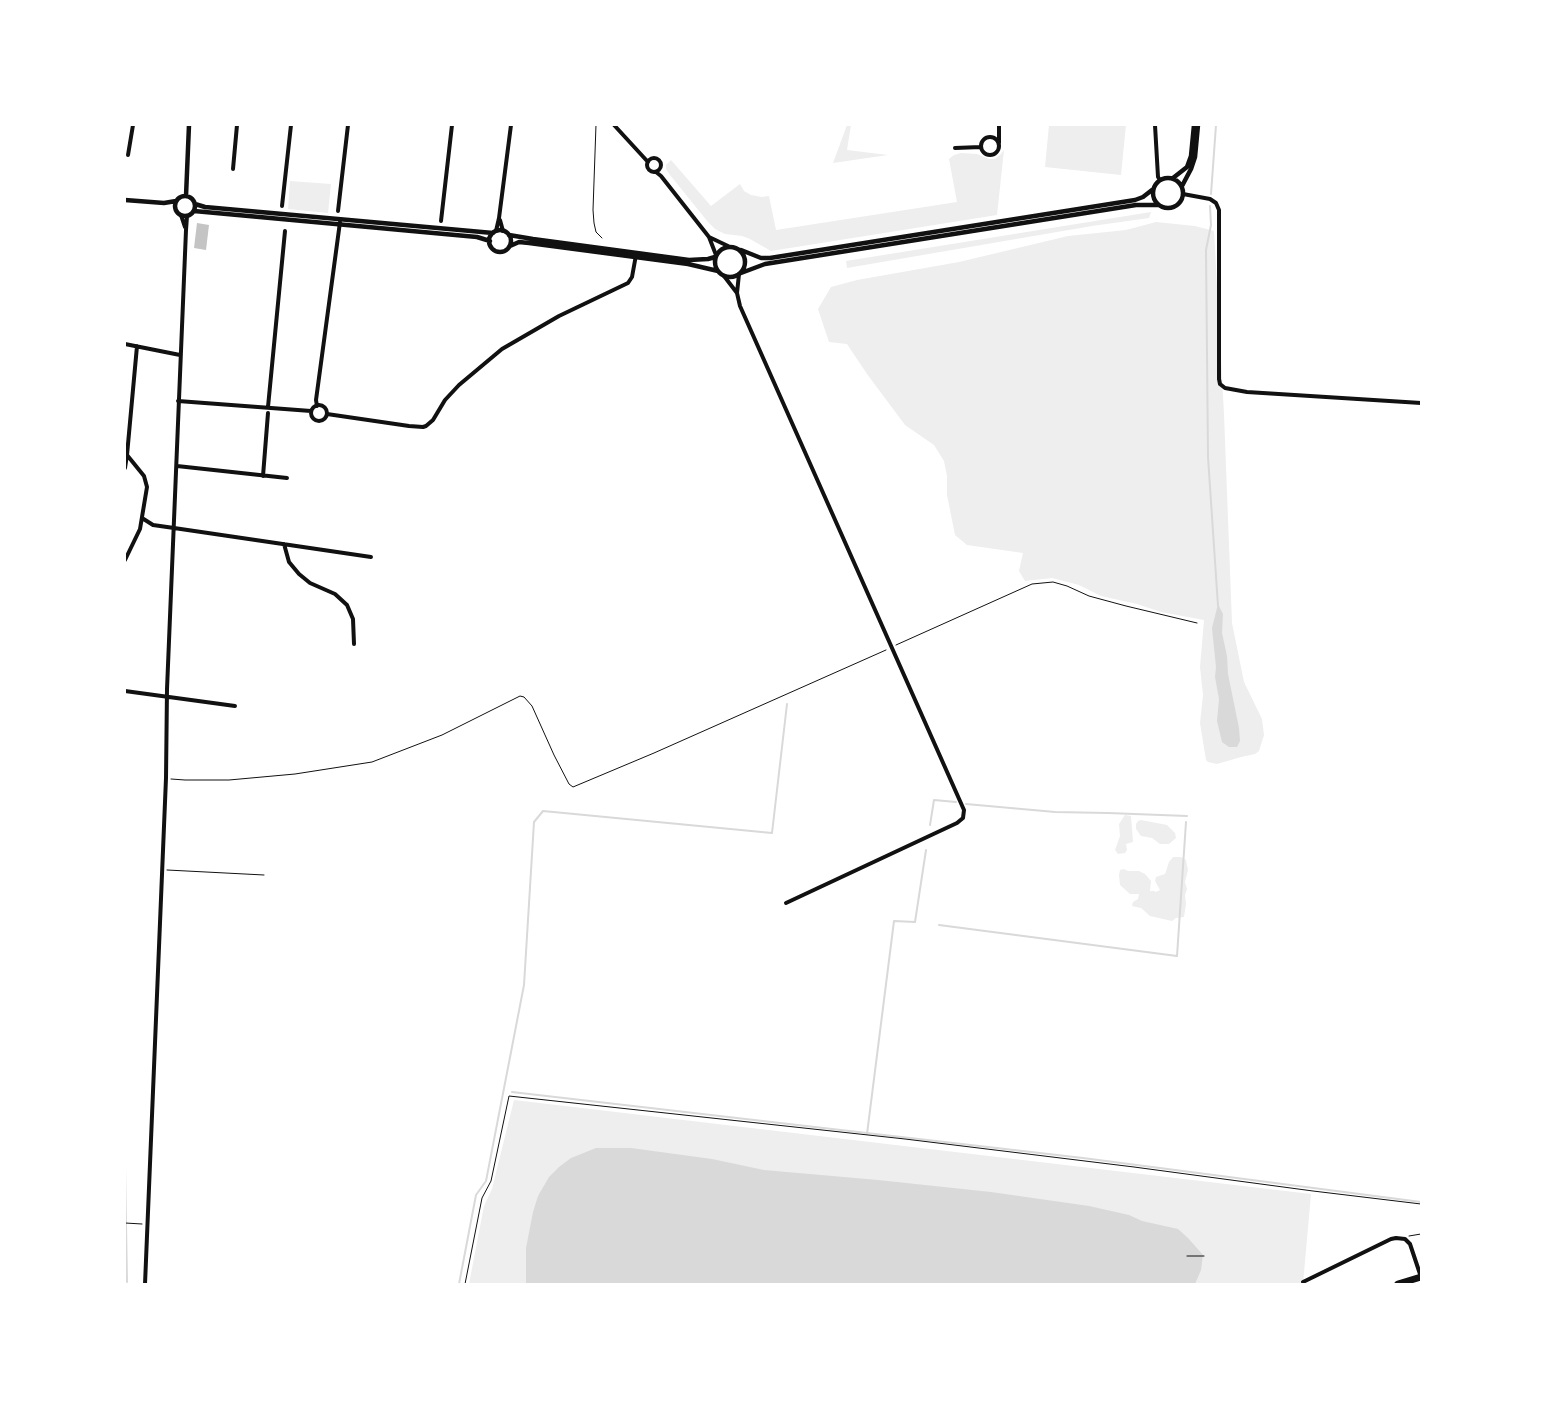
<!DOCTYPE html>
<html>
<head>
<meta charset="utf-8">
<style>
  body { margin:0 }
  #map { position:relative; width:1546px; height:1409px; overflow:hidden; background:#fff; font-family:"Work Sans",sans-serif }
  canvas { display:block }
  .frame { position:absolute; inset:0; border:126px solid #fff; pointer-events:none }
</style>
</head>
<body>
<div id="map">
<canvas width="1546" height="1409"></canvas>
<div class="frame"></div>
</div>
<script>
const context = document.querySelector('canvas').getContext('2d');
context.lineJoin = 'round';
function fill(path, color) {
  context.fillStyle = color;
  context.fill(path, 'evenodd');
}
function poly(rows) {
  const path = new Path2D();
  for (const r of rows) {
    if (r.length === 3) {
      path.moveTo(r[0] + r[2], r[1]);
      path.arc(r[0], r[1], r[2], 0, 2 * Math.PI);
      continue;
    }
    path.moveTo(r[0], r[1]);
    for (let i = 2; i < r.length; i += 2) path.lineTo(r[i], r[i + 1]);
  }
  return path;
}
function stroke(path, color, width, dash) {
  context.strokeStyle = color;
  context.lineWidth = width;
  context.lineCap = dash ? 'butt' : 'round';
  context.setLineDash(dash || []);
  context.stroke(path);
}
const green = poly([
  [847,125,851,125,847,150,888,155,833,163],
  [1049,125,1126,125,1121,175,1045,167],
  [1004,150,997,215,771,251,750,239,742,236,725,234,715,229,708,222,670,175,666,169,666,165,671,160,711,206,740,184,744,191,751,195,762,197,769,196,776,230,957,202,949,159,954,155,961,153,977,154,989,159,995,159,1000,155],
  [290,181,331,184,328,213,288,209],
  [1151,212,1149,218,1092,226,847,268,846,261],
  [1156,222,1195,226,1214,231,1224,414,1232,623,1244,682,1262,719,1264,735,1259,751,1255,754,1241,757,1217,764,1208,762,1206,760,1200,723,1203,695,1200,667,1204,620,1161,612,1137,604,1101,596,1079,585,1052,578,1025,581,1019,571,1023,553,967,545,955,535,947,495,947,476,944,461,934,445,905,425,867,374,847,344,829,342,818,309,831,287,857,280,959,262,1068,236,1126,230],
  [1125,815,1131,816,1133,842,1126,844,1127,850,1125,853,1118,854,1115,850,1120,836,1119,824],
  [1141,820,1167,825,1175,833,1176,838,1169,844,1160,844,1152,838,1141,836,1136,829,1136,824,1138,821],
  [1173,857,1181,857,1186,860,1188,870,1185,882,1187,889,1185,895,1186,904,1184,917,1176,918,1172,921,1150,916,1141,908,1132,906,1133,902,1138,899,1139,894,1130,894,1120,885,1119,875,1120,870,1124,869,1128,871,1139,871,1145,874,1151,881,1150,891,1154,891,1156,892,1160,890,1155,881,1156,877,1165,874,1169,862],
  [514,1100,1311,1194,1303,1284,469,1284,484,1206,492,1189]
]);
const water = poly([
  [1218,604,1223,614,1222,633,1227,656,1228,674,1239,728,1240,741,1237,747,1229,747,1222,742,1217,721,1219,699,1215,677,1216,667,1212,628],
  [596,1148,631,1148,712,1159,764,1170,878,1180,991,1192,1089,1206,1129,1215,1142,1221,1178,1229,1188,1238,1203,1255,1201,1270,1195,1284,526,1284,526,1248,533,1212,538,1196,549,1177,559,1167,571,1158]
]);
const stream = poly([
  [1211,194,1216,125],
  [1210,206,1211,225,1206,250,1208,457,1218,606],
  [966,804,1055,812,1108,813,1187,816],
  [930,825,934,800,956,802],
  [939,925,1177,956,1186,822],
  [512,1092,1083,1158,1421,1202],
  [867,1134,894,921,915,922,926,850],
  [125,1168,127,1282],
  [459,1284,476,1195,486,1181,524,985,534,822,543,811,772,833,787,704]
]);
const building = poly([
  [197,223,209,225,206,250,194,248]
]);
const path = poly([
  [596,125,593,210,594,223,596,232,602,238],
  [896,645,1032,584,1053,582,1067,586,1089,596,1126,606,1197,623],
  [171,779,185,780,229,780,295,774,372,762,442,735,520,696,524,697,532,706,554,755,569,784,573,787,654,753,886,650],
  [167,870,264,875],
  [125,1223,142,1224],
  [1409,1236,1421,1234],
  [1187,1256,1204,1256],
  [465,1284,482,1198,491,1181,509,1096,905,1139,1134,1167,1313,1191,1421,1204]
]);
const minor = poly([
  [614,125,648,162],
  [1155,125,1158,177,1160,180],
  [990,146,9],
  [999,143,999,125],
  [955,148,981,147],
  [128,155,133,125],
  [654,165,7],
  [233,169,237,125],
  [656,172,661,176,709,237,716,255],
  [1183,194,1210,199,1216,203,1219,210,1219,379,1220,384,1225,388,1247,392,1421,403],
  [282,206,291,125],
  [338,211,348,125],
  [181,215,185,227],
  [500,220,503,231],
  [441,221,452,125],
  [496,231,499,218,511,125],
  [709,237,728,246],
  [724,276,737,293,740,306,964,810,963,818,957,823,786,903],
  [737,293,739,274],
  [125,344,180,355],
  [178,401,311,411],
  [319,413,8],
  [317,406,316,400,340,222],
  [268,407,285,231],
  [327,414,409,426,423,427,426,426,433,420,445,400,459,385,502,349,559,316,628,283,632,277,636,255],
  [177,466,287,478],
  [125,468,127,455],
  [263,476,268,413],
  [142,518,153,525,174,528,371,557],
  [284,544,289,562,299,574,310,583,335,594,347,605,353,619,354,644],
  [125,560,140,529,147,487,144,476,127,455,137,346],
  [125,691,235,706],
  [1303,1282,1391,1239,1396,1238,1405,1239,1410,1244,1421,1277],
  [145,1284,166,778,167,689,186,230,187,216]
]);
const tertiary = poly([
  [1168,193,15],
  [1173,178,1187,167,1191,156,1194,125],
  [1182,186,1191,169,1195,157,1198,125],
  [185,206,10],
  [186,196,189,125],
  [125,200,164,203,176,201],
  [195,204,205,207,493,233],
  [194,211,477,237,490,241],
  [500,241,11],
  [509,235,533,239,689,260,708,259,715,257],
  [510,246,519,242,529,243,688,264,718,271],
  [730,262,15],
  [741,250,761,258,770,258,1135,200,1143,197,1152,190],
  [741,273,765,264,1136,205,1158,205]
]);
const motorway = poly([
  [1398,1284,1421,1277]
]);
fill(green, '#eee');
fill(water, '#d9d9d9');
stroke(stream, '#d9d9d9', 2);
fill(building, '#c4c4c4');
stroke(path, '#111', 1);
stroke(minor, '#111', 4);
stroke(tertiary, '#111', 4.5);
stroke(motorway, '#111', 7);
</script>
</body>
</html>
